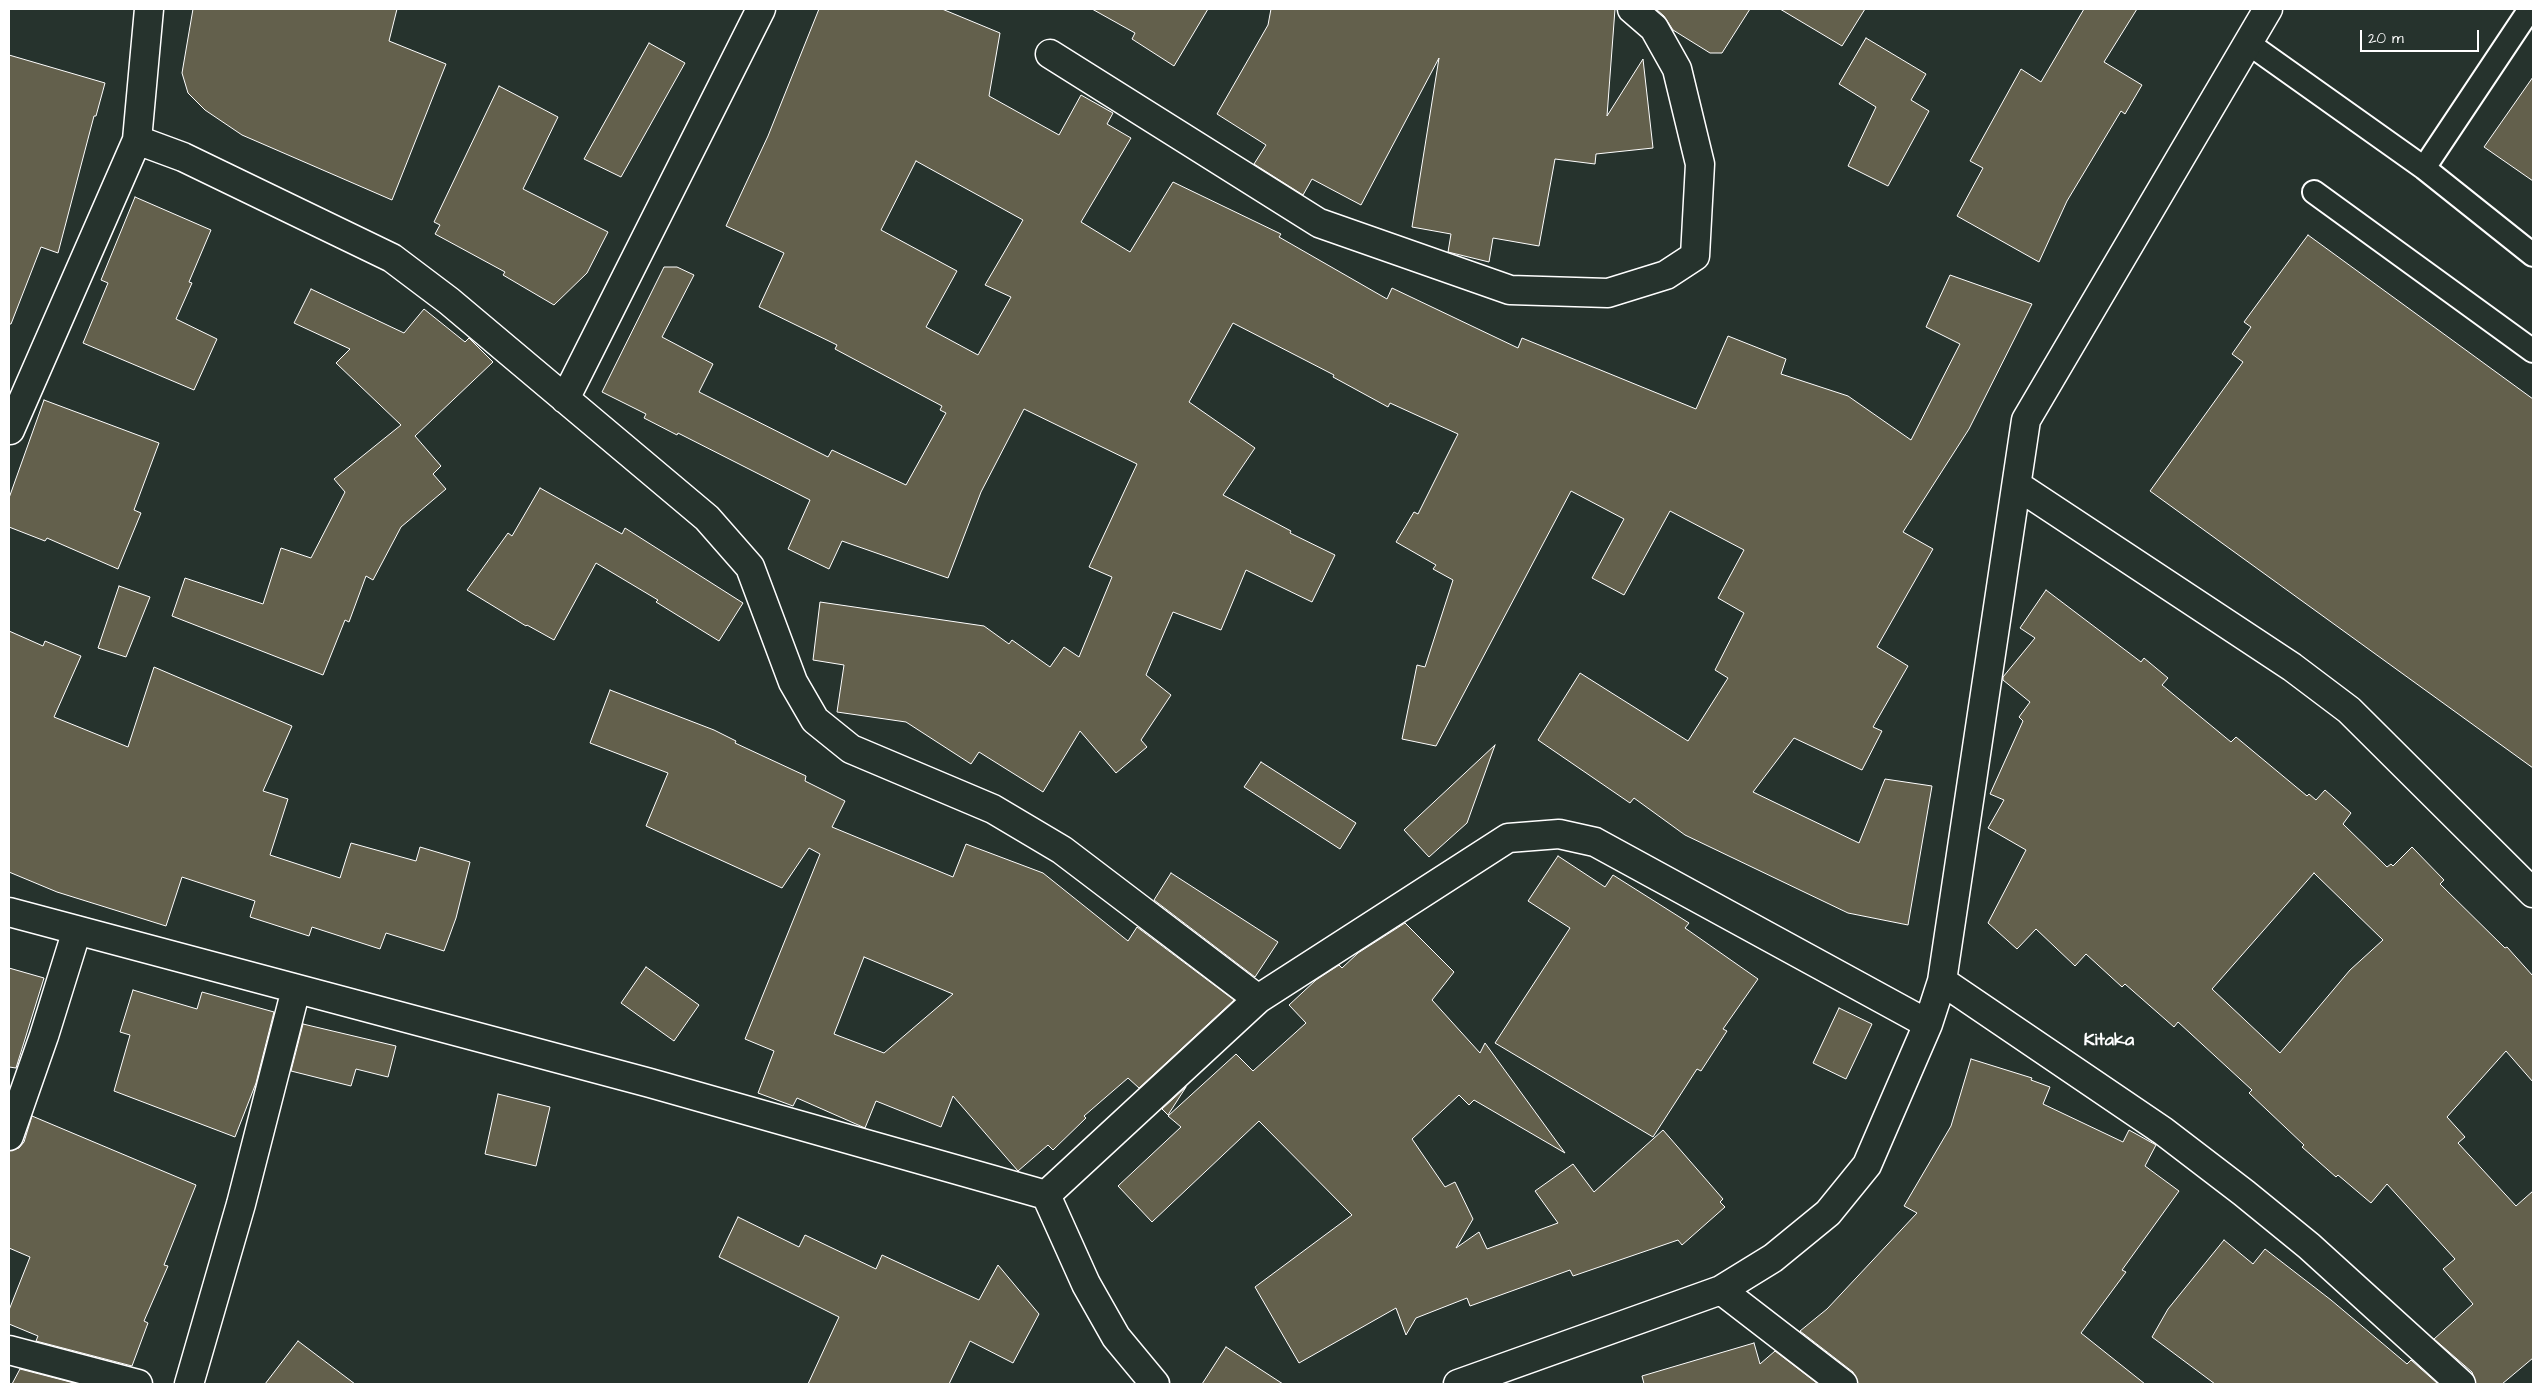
<!DOCTYPE html>
<html>
<head>
<meta charset="utf-8">
<style>
  body { margin:0 }
  #map { position:relative; width:2542px; height:1393px; overflow:hidden; background:#26332d; font-family:"Architects Daughter",sans-serif }
  canvas { display:block }
  .frame { position:absolute; inset:0; border:10px solid #fff; pointer-events:none }
  .scale { position:absolute; left:2360px; top:30px; width:119px; height:22px; box-sizing:border-box; border:2px solid #fff; border-top:0; padding-left:6px; font-size:15px; line-height:18px; white-space:nowrap; color:#fff; -webkit-text-stroke:4px #26332d; paint-order:stroke }
</style>
</head>
<body>
<div id="map">
<canvas width="2542" height="1393"></canvas>
<div class="frame"></div>
<div class="scale">20 m</div>
</div>
<script>
const context = document.querySelector('canvas').getContext('2d');
context.lineJoin = 'round';
function fill(path, color) {
  context.fillStyle = color;
  context.fill(path, 'evenodd');
}
function poly(rows) {
  const path = new Path2D();
  for (const r of rows) {
    path.moveTo(r[0], r[1]);
    for (let i = 2; i < r.length; i += 2) path.lineTo(r[i], r[i + 1]);
  }
  return path;
}
function stroke(path, color, width, dash) {
  context.strokeStyle = color;
  context.lineWidth = width;
  context.lineCap = dash ? 'butt' : 'round';
  context.setLineDash(dash || []);
  context.stroke(path);
}
function write(font, color, halo, rows, align = 'center') {
  context.font = font + ' "Architects Daughter",sans-serif';
  context.lineWidth = 4;
  context.setLineDash([]);
  context.textBaseline = 'middle';
  context.strokeStyle = halo;
  context.fillStyle = color;
  for (const [text, x, y, turn = 0] of rows) {
    context.save();
    context.translate(x, y);
    context.rotate((+turn || 0) * Math.PI / 180);
    context.textAlign = isNaN(turn) ? turn : align;
    if (halo) context.strokeText(text, 0, 0);
    context.fillText(text, 0, 0);
    context.restore();
  }
}
const building = poly([
  [193,9,397,9,389,41,446,64,392,200,242,135,205,110,188,93,182,73,193,9],
  [819,9,942,9,1000,33,989,96,1059,135,1081,95,1113,113,1107,124,1131,138,1081,222,1130,252,1173,182,1281,234,1279,237,1387,299,1392,288,1518,348,1522,338,1696,409,1728,336,1786,359,1781,374,1848,396,1911,440,1960,344,1926,327,1950,275,2032,304,1969,429,1903,532,1933,549,1877,647,1908,666,1873,727,1882,731,1862,770,1794,738,1753,792,1859,843,1885,779,1932,786,1908,925,1848,913,1685,835,1634,798,1630,803,1538,740,1580,673,1688,741,1728,678,1715,670,1744,613,1718,598,1744,550,1670,511,1624,595,1592,578,1624,519,1571,491,1436,746,1402,739,1417,665,1425,667,1453,580,1433,569,1436,565,1396,542,1414,512,1418,514,1458,434,1390,403,1388,407,1333,377,1334,375,1233,323,1189,402,1255,448,1223,495,1291,531,1290,533,1335,555,1312,602,1246,570,1221,630,1173,612,1146,675,1171,695,1141,740,1147,747,1116,773,1080,731,1043,792,979,752,971,764,906,722,837,712,844,665,813,660,820,602,984,626,1009,644,1012,640,1050,667,1064,647,1079,657,1112,577,1089,567,1137,464,1024,409,981,492,948,578,842,541,829,569,788,549,810,500,678,433,677,435,644,418,646,414,602,392,664,267,677,267,694,275,662,337,713,364,699,392,828,457,832,450,906,485,946,413,940,410,942,406,835,349,837,345,759,307,784,253,726,226,768,136,819,9],
  [916,161,1023,220,985,285,1011,297,978,355,926,327,957,271,881,230,916,161],
  [1092,9,1208,9,1174,66,1132,39,1135,33,1092,9],
  [1271,9,1615,9,1607,116,1643,59,1653,148,1596,154,1595,164,1555,159,1539,246,1493,238,1489,262,1448,252,1451,234,1412,227,1439,58,1361,205,1312,179,1303,195,1254,164,1266,145,1217,114,1268,25,1271,9],
  [1656,9,1750,9,1722,53,1710,53,1673,30,1664,16,1656,9],
  [1780,9,1865,9,1842,46,1780,9],
  [2084,9,2137,9,2104,62,2142,85,2125,114,2121,111,2067,201,2039,262,1957,216,1983,168,1970,161,2021,69,2041,82,2084,9],
  [1866,38,1926,74,1911,100,1929,111,1888,186,1848,166,1876,107,1839,84,1866,38],
  [649,43,685,63,621,177,584,159,649,43],
  [9,55,105,83,96,116,94,116,58,253,41,247,11,324,9,324,9,55],
  [2533,77,2533,181,2484,147,2533,77],
  [499,86,558,117,523,189,608,232,587,273,554,305,503,275,505,272,435,234,440,225,434,222,499,86],
  [135,197,211,230,189,282,192,283,176,319,217,339,194,390,83,343,108,283,101,280,135,197],
  [2308,235,2533,399,2533,768,2150,491,2243,362,2232,354,2251,327,2244,322,2308,235],
  [311,289,404,333,424,309,465,342,469,338,493,362,415,436,441,466,433,474,446,489,401,527,373,580,366,576,349,622,345,620,323,675,172,616,185,578,263,604,281,548,311,558,345,492,334,479,401,425,336,363,350,349,294,323,311,289],
  [44,400,159,443,134,510,141,513,118,569,47,538,45,541,9,527,9,498,44,400],
  [540,488,622,534,625,528,743,603,719,641,656,602,658,600,596,563,554,640,527,625,526,626,467,590,508,533,512,536,540,488],
  [119,586,150,597,126,657,98,648,119,586],
  [2046,590,2141,662,2144,658,2168,678,2162,685,2231,742,2236,737,2307,796,2309,794,2316,800,2325,790,2351,813,2343,824,2387,867,2391,864,2393,866,2412,847,2444,880,2440,884,2505,948,2507,947,2533,976,2533,1082,2506,1051,2447,1117,2465,1137,2458,1143,2516,1206,2533,1191,2533,1358,2502,1384,2476,1384,2472,1372,2434,1339,2473,1304,2443,1269,2455,1259,2387,1184,2371,1203,2338,1175,2336,1177,2302,1147,2304,1145,2249,1093,2252,1090,2178,1022,2174,1027,2125,984,2122,987,2086,954,2075,966,2036,929,2017,949,1988,923,2026,850,1988,828,2004,800,1990,794,2023,721,2019,717,2030,702,2003,680,2003,677,2035,638,2020,628,2046,590],
  [2314,873,2383,940,2350,970,2280,1053,2212,989,2314,873],
  [9,631,43,646,45,641,81,656,54,717,128,747,154,667,292,726,263,791,288,799,270,855,340,878,351,843,416,861,420,847,470,862,456,918,444,951,386,933,380,949,312,927,309,936,250,917,255,901,182,877,166,926,57,892,9,872,9,631],
  [610,690,714,730,736,741,735,743,806,776,805,781,845,801,832,827,953,877,966,844,1043,873,1128,941,1137,927,1234,1000,1139,1088,1128,1078,1084,1116,1086,1118,1053,1150,1048,1145,1018,1171,953,1096,941,1127,876,1101,865,1128,797,1098,793,1106,758,1093,774,1051,745,1039,820,854,809,848,782,888,646,826,668,773,590,743,610,690],
  [864,957,953,994,884,1053,834,1034,864,957],
  [1495,745,1467,823,1429,857,1404,830,1495,745],
  [1261,762,1356,823,1340,849,1244,787,1261,762],
  [1558,856,1605,887,1613,875,1689,923,1685,928,1758,979,1723,1029,1727,1031,1701,1071,1697,1069,1653,1137,1495,1043,1570,928,1528,901,1558,856],
  [1171,873,1278,942,1255,977,1154,900,1171,873],
  [1405,923,1454,972,1432,1000,1480,1053,1485,1043,1565,1153,1474,1100,1469,1105,1459,1095,1412,1139,1445,1187,1455,1182,1473,1219,1456,1248,1479,1232,1487,1249,1558,1223,1535,1191,1573,1164,1594,1192,1663,1130,1723,1199,1720,1202,1725,1207,1682,1245,1678,1240,1573,1276,1570,1270,1470,1306,1467,1298,1416,1318,1406,1335,1396,1308,1299,1363,1255,1287,1352,1215,1259,1121,1152,1222,1118,1186,1181,1127,1168,1116,1236,1054,1253,1071,1306,1023,1289,1005,1316,980,1339,965,1342,968,1358,953,1405,923],
  [646,967,699,1005,674,1041,621,1003,646,967],
  [9,968,44,978,16,1068,9,1067,9,968],
  [133,990,197,1009,202,992,274,1012,256,1083,235,1137,114,1091,130,1035,120,1032,133,990],
  [1839,1008,1872,1024,1846,1079,1813,1063,1839,1008],
  [303,1024,396,1046,388,1077,356,1069,351,1086,291,1071,303,1024],
  [1971,1059,2032,1078,2031,1080,2050,1087,2043,1104,2123,1142,2129,1130,2156,1145,2145,1166,2179,1191,2122,1270,2126,1272,2081,1333,2145,1384,1858,1384,1853,1372,1800,1331,1827,1309,1917,1213,1904,1206,1951,1126,1971,1059],
  [1186,1087,1168,1115,1162,1109,1186,1087],
  [498,1094,550,1107,536,1166,485,1154,498,1094],
  [32,1116,196,1185,164,1265,168,1266,144,1321,148,1323,132,1366,36,1341,38,1336,9,1324,9,1310,30,1257,9,1248,9,1151,19,1148,24,1142,32,1116],
  [738,1217,799,1247,805,1235,876,1269,882,1255,979,1300,998,1265,1039,1314,1013,1363,970,1341,949,1384,808,1384,839,1317,719,1257,738,1217],
  [2224,1240,2253,1264,2265,1249,2331,1300,2407,1364,2411,1360,2438,1384,2215,1384,2152,1337,2168,1309,2224,1240],
  [298,1341,355,1384,265,1384,298,1341],
  [1754,1343,1760,1364,1775,1351,1818,1384,1644,1384,1642,1376,1754,1343],
  [1226,1347,1283,1384,1202,1384,1226,1347],
  [20,1369,78,1384,12,1384,20,1369]
]);
const lane = poly([
  [2248,43,2424,168,2533,255],
  [2424,168,2530,9],
  [2314,192,2533,351]
]);
const street = poly([
  [149,9,137,140,183,157,392,258,449,301,707,518,750,567,793,682,815,720,851,749,993,809,1062,850,1258,999],
  [1050,54,1319,223,1510,290,1608,293,1666,275,1695,256,1700,164,1677,69,1654,28,1632,9],
  [565,399,761,9],
  [10,430,137,140],
  [2018,486,2292,667,2349,710,2533,893],
  [9,912,650,1083,1046,1195,1258,999,1508,838,1559,834,1595,842,1928,1024],
  [1942,981,2163,1131,2244,1193,2309,1246,2461,1384],
  [9,1136,44,1036,77,930],
  [1046,1195,1086,1284,1116,1337,1155,1384],
  [1721,1290,1843,1384],
  [9,1350,138,1384],
  [189,1384,241,1204,296,989],
  [1458,1384,1721,1290,1773,1258,1828,1213,1867,1165,1928,1024,1942,981,2026,420,2268,9]
]);
const quarterNames = [
  ["Kitaka",2109,1041]
];
fill(building, '#63604c');
stroke(building, '#fff', 1);
stroke(lane, '#fff', 26);
stroke(street, '#fff', 31);
stroke(lane, '#26332d', 22);
stroke(street, '#26332d', 28);
write('bold 18px', '#fff', '#26332d', quarterNames);
</script>
</body>
</html>
